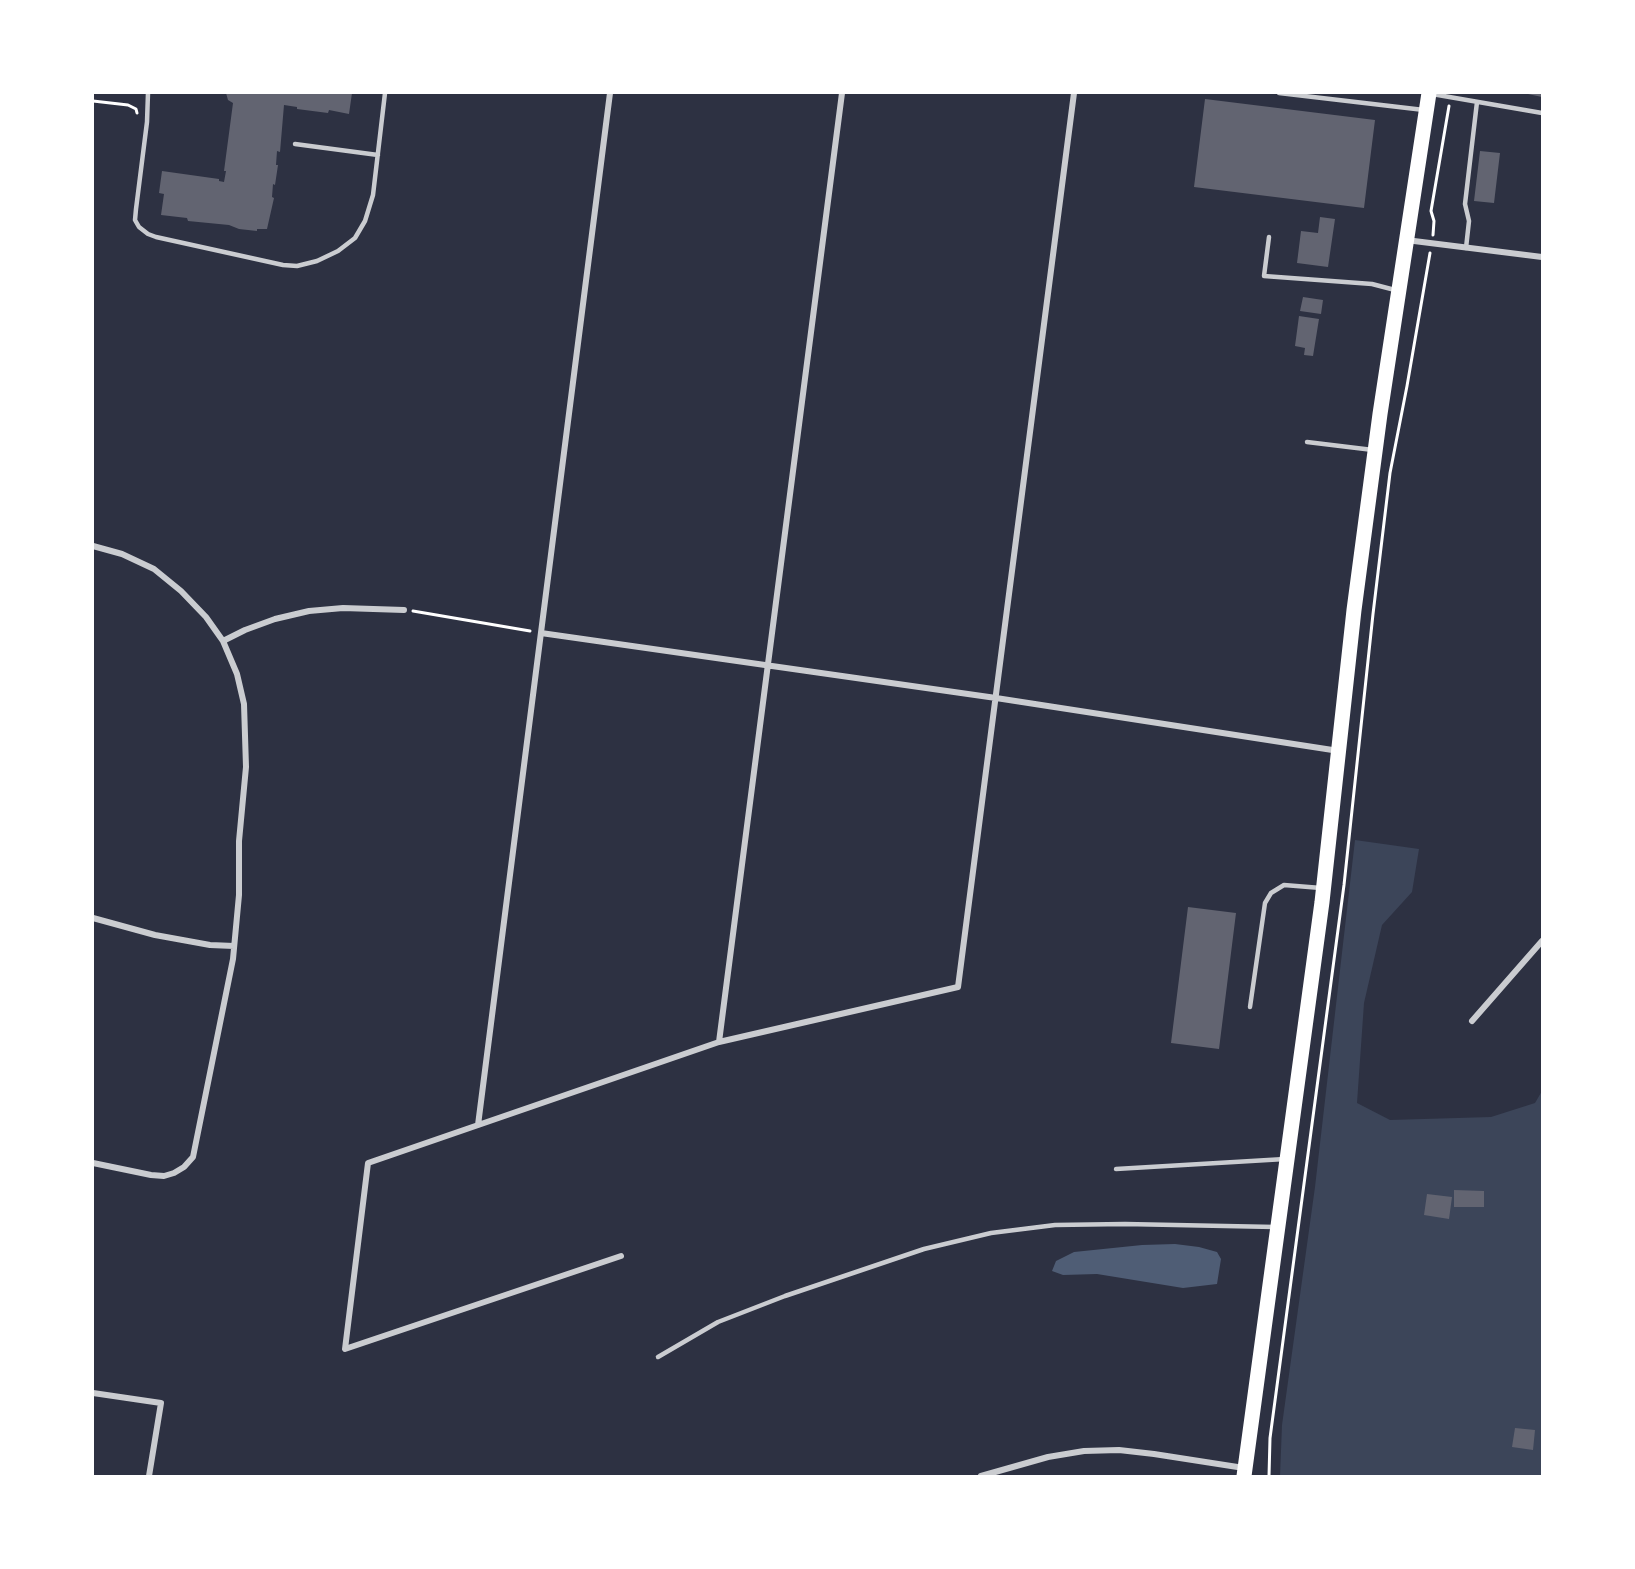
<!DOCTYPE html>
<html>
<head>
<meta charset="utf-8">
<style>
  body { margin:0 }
  #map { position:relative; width:1635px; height:1569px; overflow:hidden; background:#2d3142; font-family:"Work Sans",sans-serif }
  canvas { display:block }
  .frame { position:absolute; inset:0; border:94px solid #fff; pointer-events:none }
</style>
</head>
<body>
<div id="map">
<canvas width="1635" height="1569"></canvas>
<div class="frame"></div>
</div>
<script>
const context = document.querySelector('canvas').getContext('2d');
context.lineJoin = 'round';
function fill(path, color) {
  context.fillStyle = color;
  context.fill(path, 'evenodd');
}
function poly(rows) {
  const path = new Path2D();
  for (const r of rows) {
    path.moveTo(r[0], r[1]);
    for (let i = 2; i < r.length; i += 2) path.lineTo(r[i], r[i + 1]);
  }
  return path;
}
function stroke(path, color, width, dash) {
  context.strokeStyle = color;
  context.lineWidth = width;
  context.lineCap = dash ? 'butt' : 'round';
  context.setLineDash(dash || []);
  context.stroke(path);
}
const green = poly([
  [1355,840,1419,849,1412,892,1382,925,1364,1003,1357,1103,1390,1120,1491,1117,1535,1103,1542,1091,1542,1476,1280,1476,1282,1425,1315,1187]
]);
const water = poly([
  [1175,1244,1199,1247,1217,1252,1221,1259,1217,1284,1183,1288,1097,1274,1063,1275,1052,1271,1056,1261,1074,1252,1142,1245]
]);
const building = poly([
  [226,93,352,93,349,114,329,110,328,113,297,109,297,107,284,105,280,152,277,151,276,165,278,165,275,185,273,184,272,197,274,198,267,229,257,229,257,231,239,229,229,225,188,221,187,218,161,215,164,194,159,193,162,171,219,179,219,181,224,182,226,171,224,171,233,103,228,100],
  [1528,93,1542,93,1542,97,1528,94],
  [1205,99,1375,120,1364,208,1194,187],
  [1480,151,1500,153,1494,203,1474,201],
  [1320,217,1335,219,1328,267,1297,263,1301,231,1318,233],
  [1303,297,1323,300,1321,314,1300,311],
  [1299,316,1319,319,1313,356,1304,355,1305,348,1295,346],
  [1188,907,1236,913,1219,1049,1171,1043],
  [1454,1190,1484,1191,1484,1207,1454,1207],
  [1427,1194,1452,1197,1449,1219,1424,1215],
  [1515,1428,1535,1430,1533,1450,1512,1447]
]);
const path = poly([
  [93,101,128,105,136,109,137,113],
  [1433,235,1434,221,1431,211,1449,106],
  [413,611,530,631],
  [1269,1476,1270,1438,1344,885,1373,614,1390,473,1407,386,1430,253]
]);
const service = poly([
  [148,93,147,122,136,209,135,220,139,227,148,234,156,237,283,265,297,266,317,261,338,251,355,238,365,221,373,195,385,93],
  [1279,93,1424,110],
  [1432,94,1542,113],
  [295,144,378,155],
  [1269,237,1264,276,1372,284,1395,290],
  [1466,248,1469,221,1465,204,1477,102],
  [1307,442,1373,450],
  [1250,1007,1265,903,1271,893,1284,885,1321,888],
  [1116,1169,1285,1159],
  [658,1357,718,1322,785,1296,924,1249,991,1233,1055,1225,1125,1224,1275,1227]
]);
const minor = poly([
  [1406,240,1542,257],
  [93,546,122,554,154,569,181,591,206,617,223,641,237,674,244,704,246,767,239,841,239,895,233,959,193,1157,184,1167,174,1173,164,1176,151,1175,93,1163],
  [541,633,996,698,1339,751],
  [223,641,245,630,275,619,309,611,343,608,404,610],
  [93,918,155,935,210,945,234,946],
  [1472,1021,1542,941],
  [719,1042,842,93],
  [478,1125,610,93],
  [621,1256,345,1349,368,1163,719,1042,958,987,1074,93],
  [93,1393,161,1403,149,1476],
  [981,1476,1048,1457,1084,1451,1119,1450,1154,1454,1244,1468]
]);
const primary = poly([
  [1244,1476,1322,902,1354,610,1380,414,1429,93]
]);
fill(green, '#3c4559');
fill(water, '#4f5d75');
fill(building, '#626471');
stroke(path, '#fff', 3);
stroke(service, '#caccd0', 4.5);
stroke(minor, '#caccd0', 6);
stroke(primary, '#fff', 15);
</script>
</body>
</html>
